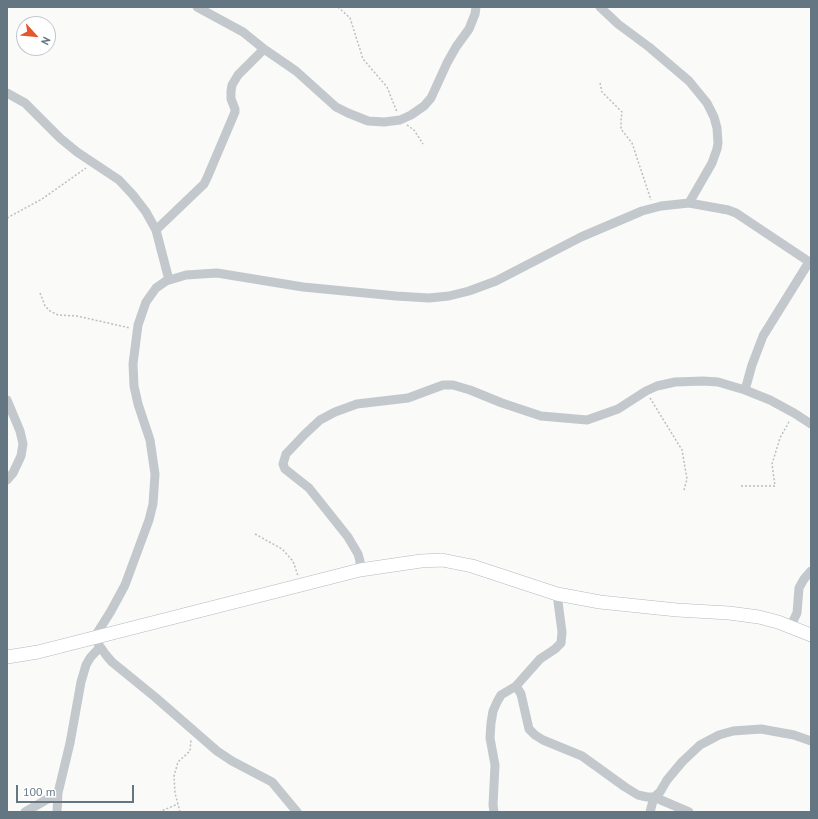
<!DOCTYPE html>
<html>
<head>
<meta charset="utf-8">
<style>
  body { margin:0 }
  #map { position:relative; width:818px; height:819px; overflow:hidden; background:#fafaf8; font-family:"PT Sans",sans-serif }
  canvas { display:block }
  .frame { position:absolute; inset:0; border:8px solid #657683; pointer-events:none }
  .north { position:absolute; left:16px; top:16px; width:40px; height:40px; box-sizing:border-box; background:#fff; border:1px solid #c1c8cd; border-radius:50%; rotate:117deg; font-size:11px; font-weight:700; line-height:16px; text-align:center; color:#657683 }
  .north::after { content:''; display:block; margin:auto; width:14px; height:18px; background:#e4572e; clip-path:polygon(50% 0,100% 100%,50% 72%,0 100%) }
  .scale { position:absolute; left:16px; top:785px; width:118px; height:18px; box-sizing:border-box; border:2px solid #657683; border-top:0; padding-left:5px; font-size:12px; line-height:14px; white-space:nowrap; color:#657683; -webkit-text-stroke:3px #fff; paint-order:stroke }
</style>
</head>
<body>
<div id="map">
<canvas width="818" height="819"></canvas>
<div class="frame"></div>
<div class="north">N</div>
<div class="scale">100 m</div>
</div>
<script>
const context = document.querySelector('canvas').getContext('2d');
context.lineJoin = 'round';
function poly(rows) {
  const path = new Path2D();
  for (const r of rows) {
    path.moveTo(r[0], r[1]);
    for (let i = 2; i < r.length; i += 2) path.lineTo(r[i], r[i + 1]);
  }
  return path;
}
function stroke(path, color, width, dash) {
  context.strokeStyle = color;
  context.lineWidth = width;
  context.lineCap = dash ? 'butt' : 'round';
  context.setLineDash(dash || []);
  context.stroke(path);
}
const path = poly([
  [338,7,350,18,363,59,387,87,397,112],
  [600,83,602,92,622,112,621,121,621,129,632,143,651,200],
  [407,125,414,130,423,144],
  [7,218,42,199,86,168],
  [40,293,45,306,50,311,58,315,77,316,130,328],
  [650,398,682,450,687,479,684,490],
  [741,486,775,486,772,464,780,438,790,420],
  [255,534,282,549,293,561,298,576],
  [159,812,178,804],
  [180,812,175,793,174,776,178,762,190,751,191,739]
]);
const minor = poly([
  [600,7,618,24,649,47,689,81,707,103,714,117,717,128,718,143,717,149,712,163,689,203],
  [264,49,296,71,336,107,348,113,368,121,384,122,400,120,411,115,424,106,431,98,447,63,456,47,469,29,475,14,476,7],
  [7,93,25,103,60,138,77,152,119,180,133,195,146,212,156,230],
  [169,280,156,230,204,184,207,178,235,112,235,109,231,99,231,91,232,85,238,75,264,49,243,32,197,7],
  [745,390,752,365,763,336,809,262],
  [7,400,20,431,23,444,21,456,13,473,7,480],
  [360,570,360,561,358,554,348,537,309,488,285,469,283,464,286,454,305,434,320,420,335,412,357,404,408,398,443,385,453,385,470,390,502,403,541,416,587,420,618,409,646,391,657,386,675,382,703,381,718,382,745,390,770,400,794,413,811,424],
  [790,627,797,613,799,588,804,579,811,571],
  [516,686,521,694,529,729,535,735,543,740,582,756,625,787,638,795,647,797,654,797,660,792,667,780,682,762,700,745,719,735,733,731,761,729,794,735,811,741],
  [25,812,58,793],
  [57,812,58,793,70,743,81,682,86,665,90,658,100,647],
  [297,812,272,782,232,761,217,751,155,697,112,662,106,655,94,638,111,611,125,585,149,520,153,504,155,474,150,440,138,404,134,386,133,364,138,325,146,302,156,288,166,281,186,275,217,273,303,287,396,296,429,298,449,296,469,291,496,281,581,237,642,211,661,206,689,203,728,210,736,213,811,263],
  [494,812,493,805,495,765,490,738,491,723,493,711,497,702,501,695,516,686,540,659,555,649,561,643,562,632,557,594],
  [650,812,654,797,689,812]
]);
const secondary = poly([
  [7,657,38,652,360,570,421,561,442,560,472,566,557,594,600,602,677,610,729,613,759,617,778,622,811,635]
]);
stroke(secondary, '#b3babf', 14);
stroke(path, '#bbbfc2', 1.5, [2, 2]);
stroke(minor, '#c3c8cc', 9);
stroke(secondary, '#fff', 13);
</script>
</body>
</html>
